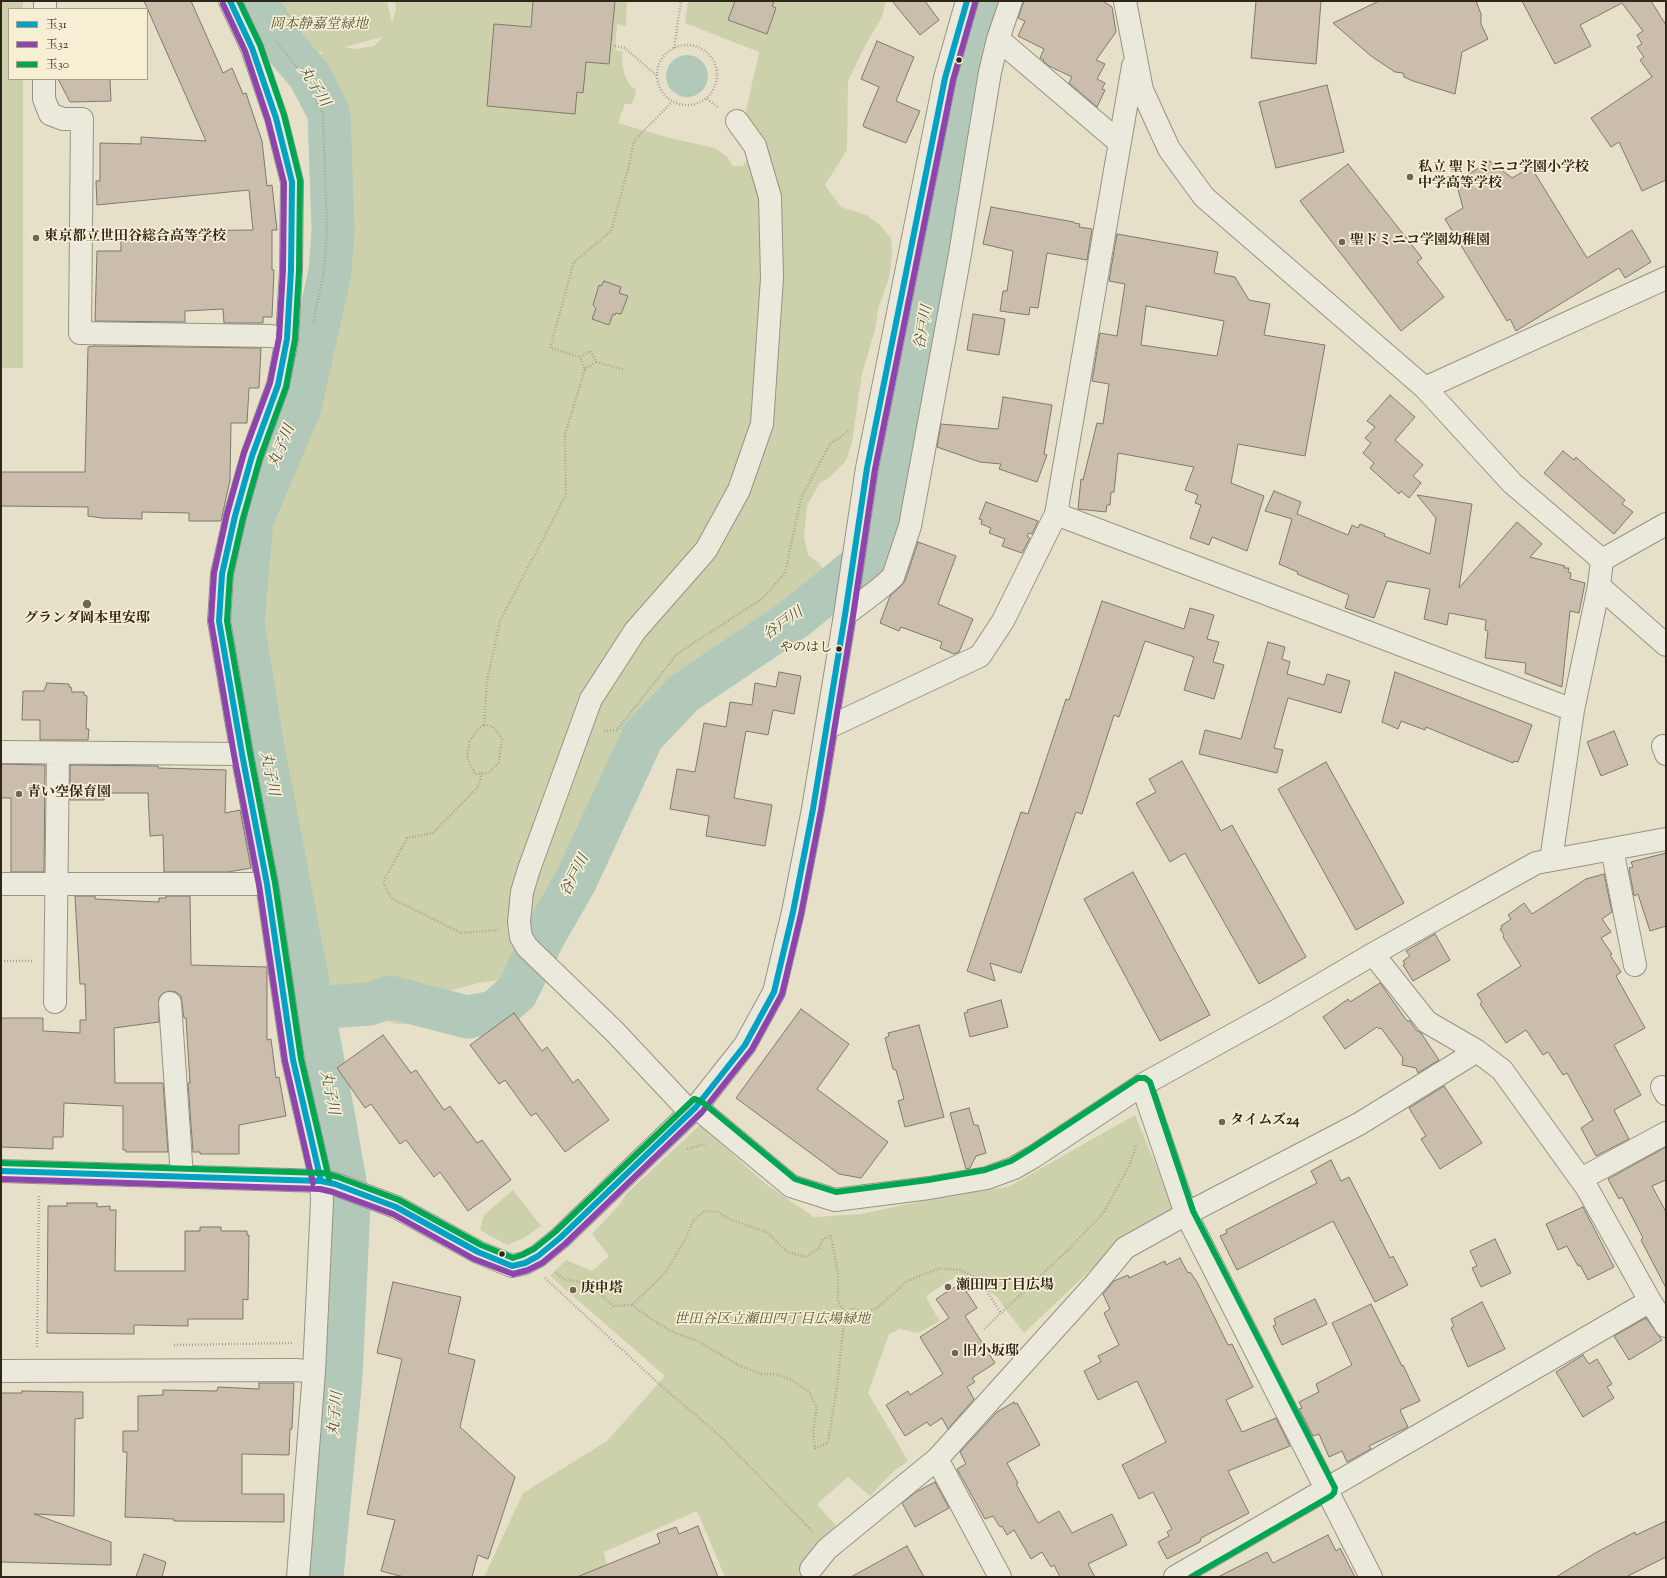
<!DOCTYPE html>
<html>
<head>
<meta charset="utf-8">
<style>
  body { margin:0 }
  #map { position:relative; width:1667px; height:1578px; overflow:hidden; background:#e6e0c9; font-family:"Sorts Mill Goudy","Noto Serif JP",serif }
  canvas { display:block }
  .frame { position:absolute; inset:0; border:2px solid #30251a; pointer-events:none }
  .legend { position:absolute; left:8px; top:8px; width:140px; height:72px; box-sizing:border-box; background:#f7efd4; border:1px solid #a79e8a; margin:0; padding:5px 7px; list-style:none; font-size:12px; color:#30251a }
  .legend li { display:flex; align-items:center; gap:8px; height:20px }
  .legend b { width:20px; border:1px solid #a79e8a }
</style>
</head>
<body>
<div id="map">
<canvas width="1667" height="1578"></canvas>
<div class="frame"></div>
<ul class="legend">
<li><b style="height:5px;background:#02a2c5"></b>玉31</li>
<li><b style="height:5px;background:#8e44ad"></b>玉32</li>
<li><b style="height:5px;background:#00a651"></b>玉30</li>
</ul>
</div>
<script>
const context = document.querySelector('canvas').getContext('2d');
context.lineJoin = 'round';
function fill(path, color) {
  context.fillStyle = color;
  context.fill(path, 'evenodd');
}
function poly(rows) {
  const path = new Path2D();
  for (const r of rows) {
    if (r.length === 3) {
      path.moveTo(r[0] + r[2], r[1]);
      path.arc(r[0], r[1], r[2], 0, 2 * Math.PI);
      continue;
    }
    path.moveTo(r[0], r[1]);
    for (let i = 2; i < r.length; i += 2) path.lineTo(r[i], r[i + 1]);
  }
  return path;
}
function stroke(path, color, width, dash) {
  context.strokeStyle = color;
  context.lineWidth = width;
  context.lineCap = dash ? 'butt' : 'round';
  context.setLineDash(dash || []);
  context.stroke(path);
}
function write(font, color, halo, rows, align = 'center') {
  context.font = font + ' "Sorts Mill Goudy","Noto Serif JP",serif';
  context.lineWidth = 3.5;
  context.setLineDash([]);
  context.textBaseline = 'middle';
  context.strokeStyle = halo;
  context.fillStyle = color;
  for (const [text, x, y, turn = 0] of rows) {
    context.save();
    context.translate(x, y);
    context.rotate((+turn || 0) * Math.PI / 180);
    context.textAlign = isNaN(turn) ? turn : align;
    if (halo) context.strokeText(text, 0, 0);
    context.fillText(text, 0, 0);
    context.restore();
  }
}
const green = poly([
  [1,1,23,1,23,9,9,9,9,79,23,79,23,368,1,368],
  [279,1,387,1,392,23,396,9,395,1,627,1,626,26,617,24,615,50,623,52,622,62,624,73,630,86,636,89,635,95,632,104,625,104,618,123,670,138,715,148,727,157,733,166,743,166,749,155,740,138,759,52,685,23,688,1,886,1,882,17,865,46,848,81,847,150,825,185,841,207,866,215,879,224,891,238,892,255,889,278,878,309,875,330,862,374,852,442,846,461,830,477,819,484,807,506,804,536,808,555,819,563,825,573,823,584,808,598,758,628,712,652,685,676,629,739,570,859,558,871,516,951,519,969,500,980,478,983,447,992,423,1018,411,1024,397,1024,374,1017,332,1017,308,1002,298,950,282,814,250,640,251,584,257,542,271,497,286,458,307,417,326,319,339,273,341,232,339,139,335,111,315,74,316,60,323,52,305,56],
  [383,37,374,46,355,49,344,47],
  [1135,1115,1174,1208,1120,1242,1024,1333,996,1296,959,1274,926,1296,930,1305,940,1321,918,1333,900,1329,889,1334,868,1393,908,1461,894,1471,870,1496,848,1477,817,1504,836,1526,825,1536,812,1577,725,1577,697,1511,604,1552,609,1577,484,1577,523,1493,607,1441,665,1376,550,1276,566,1260,592,1271,609,1256,592,1234,620,1204,626,1194,700,1125,766,1184,814,1217,861,1214,945,1196,1008,1187],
  [513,1190,541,1226,524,1238,507,1245,480,1230,484,1215]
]);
const water = poly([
  [687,76,21]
]);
const river = poly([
  [255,1,286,48,309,75,329,113,333,230,330,272,300,407,252,520,243,623,262,742,335,1124,349,1205,341,1377,322,1577],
  [312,1008,370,1004,390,997,467,1017,495,1012,517,992,544,936,575,882,643,736,684,693,794,619,878,551,887,535,974,62,992,1]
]);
const building = poly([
  [144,1,191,1,223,73,232,68,243,94,246,93,262,141,267,186,272,185,277,230,272,230,272,270,274,270,272,317,263,317,263,323,224,323,223,309,185,311,185,322,95,321,97,251,121,251,121,231,253,230,249,190,97,205,96,181,100,181,100,143,141,144,141,137,206,141,144,1],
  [533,1,615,1,609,64,586,62,583,93,577,92,575,114,487,106,494,24,531,27,533,1],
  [735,1,774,1,772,6,776,8,767,34,728,20,735,1],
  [892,1,925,1,939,20,920,35,892,1],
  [1024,1,1103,1,1112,7,1116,32,1096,60,1105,64,1097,79,1105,83,1102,89,1105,90,1097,107,1069,83,1072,77,1049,66,1043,61,1044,60,1040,58,1044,49,1018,36,1025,21,1018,18,1024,1],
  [1256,1,1321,1,1316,64,1251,58,1256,1],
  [1379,1,1476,1,1481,14,1481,24,1488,39,1462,52,1455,94,1413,81,1404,77,1403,73,1395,72,1371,56,1333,23,1379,1],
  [1522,1,1651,1,1666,25,1666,180,1642,191,1619,142,1611,147,1591,118,1652,77,1640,60,1644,57,1637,47,1642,44,1637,35,1643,31,1622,3,1580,25,1591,46,1555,64,1522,1],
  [877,41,914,57,896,101,920,111,906,143,864,127,863,125,879,87,861,79,877,41],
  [58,79,110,79,111,101,70,102,58,79],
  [1327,85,1344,152,1276,168,1259,102,1327,85],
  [1490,161,1512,178,1531,167,1587,258,1632,230,1651,262,1625,278,1619,268,1516,331,1510,319,1507,321,1445,219,1463,208,1456,182,1490,161],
  [1348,164,1422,258,1417,262,1444,297,1401,331,1300,201,1348,164],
  [991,207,1074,222,1074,223,1080,224,1079,227,1092,229,1087,260,1047,253,1038,308,1030,307,1029,315,1000,311,1003,291,1007,291,1013,251,983,244,991,207],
  [1117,234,1218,252,1214,273,1235,277,1249,300,1270,304,1264,335,1325,345,1305,456,1238,444,1231,483,1264,496,1247,551,1212,537,1209,545,1190,538,1201,505,1195,503,1198,495,1185,490,1194,467,1118,453,1114,492,1111,492,1110,505,1107,505,1106,512,1078,509,1081,479,1083,480,1097,423,1103,424,1109,384,1092,381,1100,333,1117,336,1125,284,1109,281,1117,234],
  [1146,306,1224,321,1217,356,1141,345,1146,306],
  [604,281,621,287,619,293,628,296,621,314,616,313,615,315,613,314,609,325,592,319,596,308,593,305,599,285,601,286,604,281],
  [973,314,1005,319,999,355,967,350,973,314],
  [94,346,261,348,259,388,249,388,247,423,231,423,230,480,221,521,189,521,189,513,142,512,142,519,102,518,88,516,88,507,1,506,1,472,85,472,88,347,94,346],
  [1390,395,1415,417,1395,440,1423,465,1413,476,1421,483,1409,498,1401,491,1399,494,1370,468,1374,463,1363,453,1371,443,1365,438,1375,427,1367,421,1390,395],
  [1003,397,1052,405,1044,454,1047,455,1037,482,999,469,1001,464,980,462,937,447,941,424,998,429,1003,397],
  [1563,451,1574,460,1576,457,1590,470,1625,500,1622,504,1633,512,1614,534,1544,473,1563,451],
  [1274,491,1301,502,1297,514,1348,535,1352,525,1358,528,1360,524,1385,534,1384,536,1430,554,1436,518,1417,495,1472,504,1459,588,1517,522,1542,544,1530,557,1565,566,1564,568,1569,568,1568,572,1571,573,1570,579,1585,583,1579,613,1570,611,1562,687,1525,673,1526,663,1485,658,1488,631,1485,630,1486,620,1449,613,1447,625,1424,619,1430,589,1387,581,1374,618,1345,608,1349,595,1297,574,1298,572,1279,564,1292,519,1265,511,1274,491],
  [986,502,1038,521,1032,534,1029,533,1027,536,1030,538,1022,553,1002,546,1005,539,989,533,991,528,981,524,982,520,979,519,986,502],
  [918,542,956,556,938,604,973,619,959,652,954,654,940,648,942,642,901,627,899,631,880,623,890,596,901,586,905,581,918,542],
  [1102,601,1184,629,1190,608,1214,615,1207,639,1219,642,1213,662,1224,665,1214,699,1184,690,1194,657,1145,641,1119,717,1114,715,1082,814,1076,812,1021,973,990,963,995,981,967,971,1021,812,1028,814,1066,699,1069,700,1102,601],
  [1268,642,1285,647,1282,659,1290,662,1287,674,1324,685,1327,674,1350,681,1341,713,1288,698,1274,748,1283,750,1277,773,1199,754,1205,730,1241,739,1268,642],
  [779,672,801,676,794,714,773,710,768,735,746,731,734,798,772,805,765,846,706,836,709,816,670,809,677,769,695,772,704,723,726,727,730,702,752,705,755,683,776,687,779,672],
  [1395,672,1532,725,1518,762,1514,761,1513,763,1426,727,1425,730,1401,721,1398,729,1382,722,1395,672],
  [47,683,69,684,69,687,71,687,72,692,84,692,84,695,87,696,86,729,89,729,88,740,40,740,40,720,22,720,23,691,44,691,47,683],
  [1614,731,1628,765,1601,776,1587,742,1614,731],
  [1182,761,1221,831,1232,825,1306,957,1259,984,1185,853,1170,862,1136,803,1156,792,1149,779,1182,761],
  [1326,762,1404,903,1356,930,1278,789,1326,762],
  [1,764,45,765,44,872,11,872,11,798,1,798,1,764],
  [70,765,158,766,158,768,226,770,225,813,240,810,251,868,228,872,164,872,163,835,150,836,148,793,104,793,104,800,70,800,70,765],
  [1666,853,1666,926,1650,931,1638,894,1634,896,1629,868,1633,867,1631,862,1666,853],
  [1133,872,1210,1015,1160,1041,1084,899,1133,872],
  [1604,874,1612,912,1602,919,1611,932,1601,938,1612,954,1610,955,1621,972,1616,976,1645,1028,1614,1045,1641,1095,1614,1110,1629,1139,1596,1156,1581,1128,1593,1120,1567,1073,1563,1075,1548,1052,1543,1055,1526,1030,1506,1043,1480,1004,1482,1002,1477,994,1521,966,1503,937,1504,935,1500,929,1502,928,1501,926,1511,919,1508,915,1524,903,1532,914,1586,879,1604,874],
  [75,896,95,896,95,899,159,902,159,898,166,898,166,896,190,896,191,965,267,967,267,1040,271,1039,276,1078,279,1077,286,1116,239,1125,239,1154,200,1154,200,1152,193,1152,188,1083,190,1083,186,1018,184,1018,181,996,176,992,170,991,163,993,159,998,159,1022,114,1028,115,1083,163,1083,168,1152,126,1152,126,1150,123,1150,123,1106,64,1103,63,1137,53,1137,53,1149,1,1147,1,1018,43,1018,43,1031,80,1033,80,1020,86,1020,85,984,80,984,75,896],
  [1435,934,1450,960,1413,981,1403,965,1405,964,1403,961,1410,956,1406,951,1435,934],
  [1380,983,1407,1021,1410,1021,1416,1030,1421,1033,1439,1060,1418,1073,1416,1068,1402,1065,1403,1058,1381,1028,1379,1029,1377,1027,1345,1049,1323,1017,1348,999,1350,1002,1380,983],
  [1001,1000,1008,1027,970,1037,964,1013,968,1012,967,1010,1001,1000],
  [801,1009,849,1044,817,1089,888,1142,861,1178,839,1174,736,1098,801,1009],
  [514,1013,542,1051,547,1047,573,1083,578,1079,609,1120,565,1152,536,1113,531,1116,505,1080,499,1084,470,1045,514,1013],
  [919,1025,944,1117,905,1127,898,1101,904,1099,896,1070,893,1069,885,1038,889,1036,888,1033,919,1025],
  [383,1035,411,1073,416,1070,444,1110,450,1106,477,1143,482,1140,511,1180,468,1211,440,1172,434,1177,406,1140,400,1144,371,1104,365,1108,337,1068,383,1035],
  [1444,1086,1482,1143,1440,1169,1421,1139,1426,1136,1409,1108,1444,1086],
  [969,1108,974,1125,978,1125,986,1153,976,1156,970,1168,966,1169,950,1113,969,1108],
  [1666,1147,1666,1180,1652,1186,1666,1212,1666,1288,1641,1240,1643,1238,1622,1197,1619,1199,1608,1179,1666,1147],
  [1331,1160,1341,1181,1349,1177,1390,1258,1393,1256,1408,1285,1375,1302,1333,1221,1237,1270,1220,1236,1227,1233,1226,1230,1317,1183,1311,1171,1331,1160],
  [67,1203,97,1203,97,1207,110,1206,110,1210,116,1210,115,1271,185,1271,185,1231,200,1231,200,1227,221,1227,221,1231,247,1231,247,1235,249,1235,248,1300,243,1299,243,1319,188,1319,188,1326,134,1325,134,1334,47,1333,48,1206,67,1206,67,1203],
  [1583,1207,1614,1267,1588,1280,1580,1265,1578,1266,1567,1246,1558,1250,1546,1224,1583,1207],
  [1495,1239,1511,1273,1481,1287,1472,1268,1477,1266,1470,1251,1495,1239],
  [1180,1258,1188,1273,1190,1272,1197,1282,1228,1345,1232,1344,1253,1387,1226,1400,1242,1432,1276,1418,1290,1446,1228,1471,1249,1513,1201,1538,1200,1542,1167,1559,1158,1542,1169,1536,1167,1532,1172,1529,1153,1492,1139,1499,1122,1465,1166,1442,1137,1381,1098,1400,1084,1371,1101,1362,1098,1356,1119,1345,1104,1313,1110,1309,1103,1294,1114,1281,1128,1275,1129,1278,1165,1261,1166,1265,1180,1258],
  [393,1282,461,1297,448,1353,475,1360,460,1427,515,1477,488,1559,478,1555,472,1577,404,1577,381,1571,395,1520,367,1514,402,1359,377,1353,393,1282],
  [961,1283,977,1308,965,1316,995,1363,972,1378,975,1382,967,1387,974,1399,948,1429,942,1418,930,1426,927,1422,905,1436,886,1405,908,1391,910,1395,943,1374,920,1337,949,1318,936,1299,961,1283],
  [1315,1299,1327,1324,1282,1345,1273,1326,1276,1325,1274,1319,1275,1318,1315,1299],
  [1482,1302,1505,1349,1468,1367,1451,1328,1454,1326,1451,1319,1482,1302],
  [1371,1304,1402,1366,1403,1365,1420,1401,1400,1410,1408,1427,1369,1446,1371,1449,1347,1462,1342,1451,1329,1457,1319,1434,1313,1436,1299,1409,1302,1408,1299,1402,1319,1392,1316,1384,1352,1365,1332,1323,1371,1304],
  [1646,1318,1662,1340,1629,1360,1614,1336,1646,1318],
  [1583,1355,1589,1364,1597,1359,1612,1384,1607,1387,1614,1398,1583,1417,1556,1372,1583,1355],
  [259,1383,294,1383,292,1429,290,1429,289,1455,242,1454,242,1494,284,1494,284,1522,174,1521,174,1519,125,1517,127,1452,123,1452,123,1431,138,1431,138,1396,163,1395,163,1390,217,1391,218,1387,259,1389,259,1383],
  [22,1391,83,1392,83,1418,75,1419,74,1516,34,1514,111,1542,111,1565,1,1562,1,1393,22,1393,22,1391],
  [1014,1402,1015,1404,1017,1403,1040,1445,1007,1463,1018,1483,1016,1484,1038,1523,1059,1511,1072,1533,1112,1514,1127,1545,1088,1564,1095,1577,1060,1577,1054,1565,1051,1567,1042,1552,1031,1559,1014,1530,1007,1535,1002,1526,1000,1527,993,1516,985,1519,957,1469,966,1464,960,1452,997,1412,1014,1402],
  [935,1482,949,1508,915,1527,902,1503,916,1492,935,1482],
  [1666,1521,1666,1557,1626,1577,1556,1577,1597,1552,1635,1532,1636,1535,1666,1521],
  [698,1526,718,1577,577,1577,660,1543,657,1534,676,1527,679,1534,698,1526],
  [1328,1535,1336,1551,1340,1548,1355,1577,1218,1577,1267,1552,1273,1563,1328,1535],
  [907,1546,924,1577,851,1577,907,1546],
  [144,1554,166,1562,162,1577,136,1577,144,1554]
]);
const path = poly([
  [276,41,305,77,323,114,327,232,324,271,313,324],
  [687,75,30],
  [615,46,625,48,657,76],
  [674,48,681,1],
  [707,99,719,108],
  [596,362,625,370],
  [585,369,596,362,591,351,580,357,550,348,574,262,611,231,628,169,634,141,672,102],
  [484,725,487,681,500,621,566,495,565,434,585,369,580,357],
  [484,725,492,726,502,738,499,762,489,773,475,774,467,758,470,741,477,730,484,725],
  [604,731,617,730,677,654,763,598,785,573,801,498,830,444,850,430],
  [482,773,478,787,433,833,407,838,383,882,391,898,461,933,498,930],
  [1,961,32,961],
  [687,1149,705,1144],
  [555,1272,564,1279,589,1284,613,1306,632,1305,665,1273,685,1240,693,1221,704,1211,718,1212,731,1220,767,1232,787,1252,806,1257,819,1248,823,1239,831,1236,838,1274,838,1302,845,1312,854,1308,862,1313,877,1308,907,1281,940,1268,960,1270,979,1279,1001,1313],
  [545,1278,657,1382,722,1438,813,1532],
  [632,1305,654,1321,675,1333,698,1341,740,1366,761,1374,775,1374,792,1380,809,1392,817,1408,813,1431,815,1448,828,1443,837,1386,845,1312],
  [984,1329,1069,1249,1104,1212,1129,1166,1137,1144],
  [174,1345,293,1343],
  [37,1347,39,1194]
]);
const minor = poly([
  [230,1,252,48,276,118,292,182,291,270,287,339,278,385,252,456,235,516,222,574,219,621,242,754,267,884,293,1060,321,1181,322,1201,314,1372,298,1577],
  [1125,1,1142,90,1169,149,1204,197,1425,388,1512,483,1602,560,1599,586,1573,710,1551,860],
  [45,9,45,1],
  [998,39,1119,142],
  [44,79,44,99,50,114,63,119,82,119,80,333,271,336,287,339],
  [1425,388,1666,278],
  [1056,514,1573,710],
  [1602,560,1666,524],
  [1599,586,1666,645],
  [845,615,878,590,893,577,910,526,960,254,990,72,998,39,1011,1],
  [827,728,980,656,1003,621,1056,514,1133,66],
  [1663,746,1666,754],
  [1,752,242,754],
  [1612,849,1635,965],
  [1,884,267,884],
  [1373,954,1427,1022,1477,1051,1502,1070,1587,1188,1650,1301,1666,1326],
  [55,1002,58,753],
  [170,1003,182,1177],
  [1142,1085,1186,1214,1371,1577],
  [1662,1087,1666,1094],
  [696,1107,791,1186,835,1200,929,1188,987,1178,1014,1168,1033,1157,1142,1085,1276,1011,1373,954,1536,863,1666,839],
  [690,1112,615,1032,527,947,521,937,519,922,522,892,529,869,591,699,635,631,706,550,739,490,762,424,772,278,770,197,755,146,737,121],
  [1,1171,321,1181,335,1184,396,1207,478,1252,512,1266,525,1263,538,1256,560,1238,696,1107,745,1045,774,992,793,912,813,809,845,615,867,468,945,78,967,1],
  [1581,1179,1666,1133],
  [1,1371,296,1370,314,1372],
  [937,1459,1000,1577],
  [811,1569,827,1549,937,1459,1096,1283,1125,1248,1186,1214,1359,1124,1477,1051],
  [1175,1577,1650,1301]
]);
const bus1 = poly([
  [230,1,252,48,276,118,292,182,291,270,287,339,278,385,252,456,235,516,222,574,219,621,242,754,267,884,293,1060,321,1181],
  [1,1171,321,1181,335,1184,396,1207,478,1252,512,1266,525,1263,538,1256,560,1238,696,1107,745,1045,774,992,793,912,813,809,845,615,867,468,945,78,967,1]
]);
const bus2 = poly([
  [223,4,245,51,268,120,284,183,283,270,279,338,270,383,244,453,227,514,214,573,211,621,234,755,259,885,285,1061,313,1183],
  [1,1179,320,1189,333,1192,393,1214,474,1259,513,1274,528,1270,542,1263,565,1244,702,1112,752,1049,782,994,801,914,821,810,853,616,875,469,953,80,975,3]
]);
const bus3 = poly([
  [239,1,260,45,284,115,300,180,299,270,295,339,286,387,260,458,243,518,230,575,227,621,250,753,275,883,301,1059,329,1179],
  [1,1163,323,1173,338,1177,399,1200,481,1245,513,1258,522,1255,534,1249,555,1232,694,1099,701,1101,795,1179,836,1192,928,1180,985,1170,1011,1161,1029,1150,1138,1078,1145,1078,1150,1082,1193,1211,1335,1488,1334,1493,1331,1496,1191,1577]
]);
const markers = [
  [959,60,3.5,"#30251a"],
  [1410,177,4,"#706657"],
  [36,238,4,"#706657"],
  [1342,242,4,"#706657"],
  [87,604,5,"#706657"],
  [839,649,3.5,"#30251a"],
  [19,794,4,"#706657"],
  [1222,1122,4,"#706657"],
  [502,1254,3.5,"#30251a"],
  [948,1287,4,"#706657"],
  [573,1290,4,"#706657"],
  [955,1353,4,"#706657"]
];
const busNames = [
  ["やのはし",832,649]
];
const parkNames = [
  ["岡本静嘉堂緑地",319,26],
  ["世田谷区立瀬田四丁目広場緑地",772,1321]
];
const poiNames = [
  ["私立 聖ドミニコ学園小学校",1418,169],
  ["中学高等学校",1418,185],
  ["東京都立世田谷総合高等学校",44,238],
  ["聖ドミニコ学園幼稚園",1350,242],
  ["グランダ岡本里安邸",87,620,"center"],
  ["青い空保育園",27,794],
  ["タイムズ24",1230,1122],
  ["瀬田四丁目広場",956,1287],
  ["庚申塔",581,1290],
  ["旧小坂邸",963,1353]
];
const waterNames = [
  ["丸子川",313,87,58],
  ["谷戸川",925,328,-80],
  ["丸子川",283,447,-67],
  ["谷戸川",784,625,-35],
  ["丸子川",268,774,79],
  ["谷戸川",576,876,-63],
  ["丸子川",328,1093,79],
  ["丸子川",337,1414,-85]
];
fill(green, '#cdd1ab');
fill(water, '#b2c9b9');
stroke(river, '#b2c9b9', 43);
fill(building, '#cbbdac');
stroke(building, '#7e796d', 1);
stroke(minor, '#979284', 24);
stroke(path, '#a9a49b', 2.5, [1, 2]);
stroke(minor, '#ebe8dc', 22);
stroke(bus1, '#02a2c5', 6);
stroke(bus2, '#8e44ad', 6);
stroke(bus3, '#00a651', 6);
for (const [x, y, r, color] of markers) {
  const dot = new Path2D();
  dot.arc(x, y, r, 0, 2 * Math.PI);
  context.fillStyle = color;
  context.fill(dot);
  stroke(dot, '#f7efd4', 1.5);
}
write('13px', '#30251a', '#f7efd4', busNames, 'right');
write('italic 14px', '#59553e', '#f7efd4', parkNames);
write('bold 14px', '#30251a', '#f7efd4', poiNames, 'left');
write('italic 15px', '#505348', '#f7efd4', waterNames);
</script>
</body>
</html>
